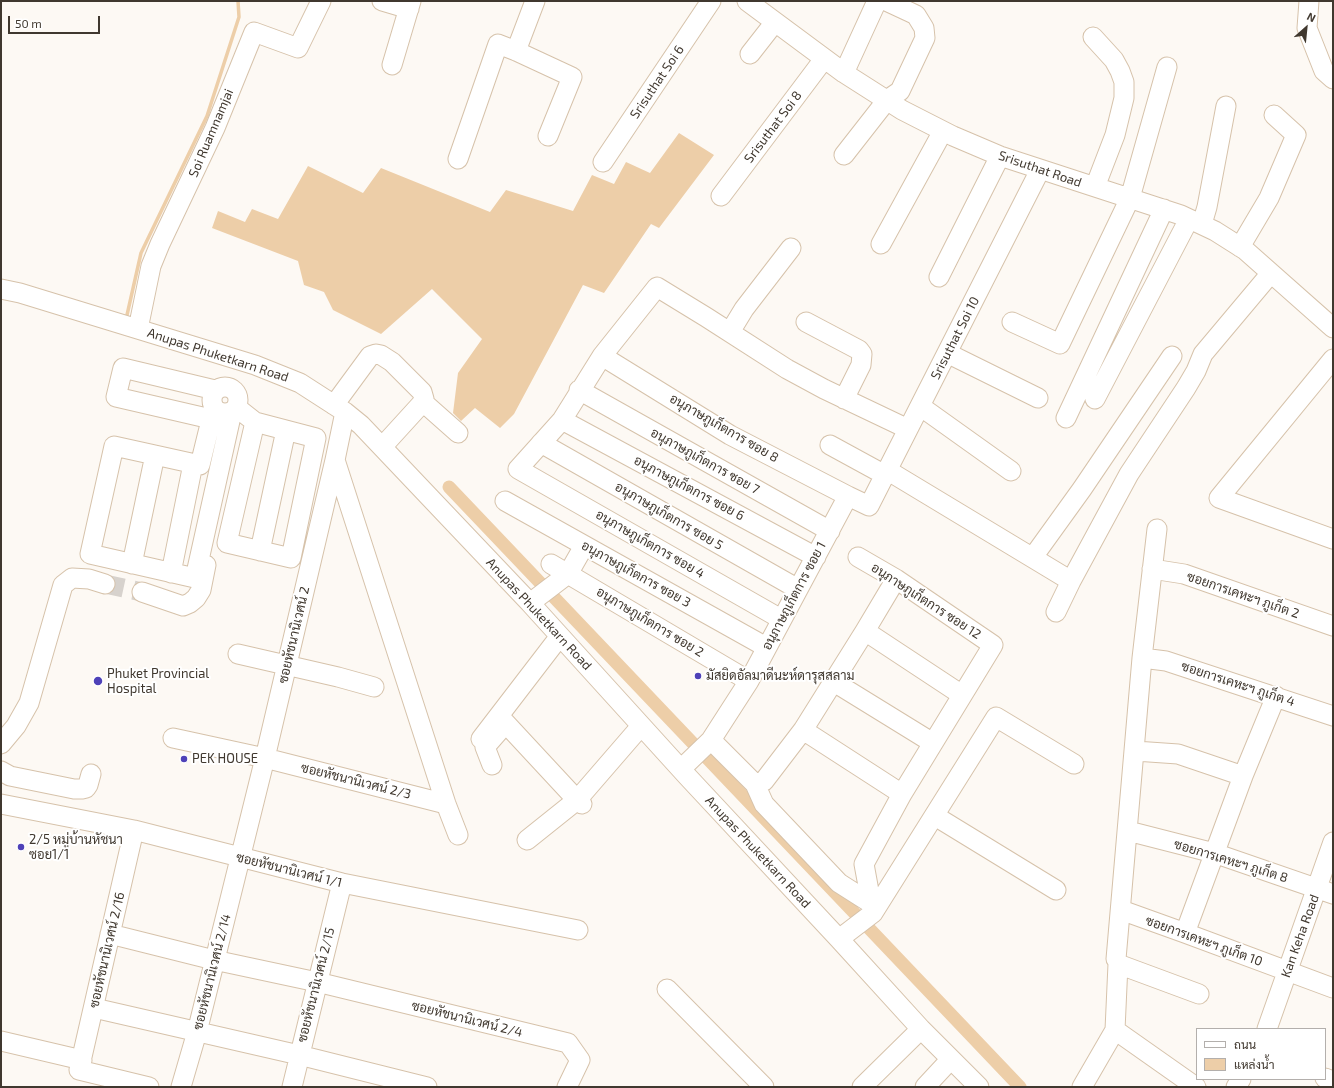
<!DOCTYPE html>
<html>
<head>
<meta charset="utf-8">
<style>
  body { margin:0 }
  #map { position:relative; width:1334px; height:1088px; overflow:hidden; background:#fdf9f4; font-family:"Exo 2",Sarabun,sans-serif }
  canvas { display:block }
  .frame { position:absolute; inset:0; border:2px solid #40382f; pointer-events:none }
  .legend { position:absolute; left:1196px; top:1028px; width:130px; height:52px; box-sizing:border-box; background:#fff; border:1px solid #b3afac; margin:0; padding:5px 7px; list-style:none; font-size:12px; color:#40382f }
  .legend li { display:flex; align-items:center; gap:8px; height:20px }
  .legend b { width:20px; border:1px solid #b3afac }
  .north { position:absolute; left:1286px; top:8px; width:40px; height:40px; -webkit-text-stroke:3px #fff; paint-order:stroke; rotate:27deg; font-size:11px; font-weight:700; line-height:16px; text-align:center; color:#40382f }
  .north::after { content:''; display:block; margin:auto; width:14px; height:18px; background:#40382f; clip-path:polygon(50% 0,100% 100%,50% 72%,0 100%) }
  .scale { position:absolute; left:8px; top:16px; width:92px; height:18px; box-sizing:border-box; border:2px solid #40382f; border-top:0; padding-left:5px; font-size:12px; line-height:14px; white-space:nowrap; color:#40382f; -webkit-text-stroke:3px #fff; paint-order:stroke }
</style>
</head>
<body>
<div id="map">
<canvas width="1334" height="1088"></canvas>
<div class="frame"></div>
<ul class="legend">
<li><b style="height:5px;background:#fff"></b>ถนน</li>
<li><b style="height:11px;background:#edcea8"></b>แหล่งน้ำ</li>
</ul>
<div class="north">N</div>
<div class="scale">50 m</div>
</div>
<script>
const context = document.querySelector('canvas').getContext('2d');
context.lineJoin = 'round';
function fill(path, color) {
  context.fillStyle = color;
  context.fill(path, 'evenodd');
}
function poly(rows) {
  const path = new Path2D();
  for (const r of rows) {
    if (r.length === 3) {
      path.moveTo(r[0] + r[2], r[1]);
      path.arc(r[0], r[1], r[2], 0, 2 * Math.PI);
      continue;
    }
    path.moveTo(r[0], r[1]);
    for (let i = 2; i < r.length; i += 2) path.lineTo(r[i], r[i + 1]);
  }
  return path;
}
function stroke(path, color, width, dash) {
  context.strokeStyle = color;
  context.lineWidth = width;
  context.lineCap = dash ? 'butt' : 'round';
  context.setLineDash(dash || []);
  context.stroke(path);
}
function write(font, color, halo, rows, align = 'center') {
  context.font = font + ' "Exo 2",Sarabun,sans-serif';
  context.lineWidth = 4;
  context.setLineDash([]);
  context.textBaseline = 'middle';
  context.strokeStyle = halo;
  context.fillStyle = color;
  for (const [text, x, y, turn = 0] of rows) {
    context.save();
    context.translate(x, y);
    context.rotate((+turn || 0) * Math.PI / 180);
    context.textAlign = isNaN(turn) ? turn : align;
    if (halo) context.strokeText(text, 0, 0);
    context.fillText(text, 0, 0);
    context.restore();
  }
}
const water = poly([
  [679,133,714,155,659,228,651,224,604,293,583,285,514,414,500,428,475,408,461,421,453,413,458,373,482,339,432,289,381,334,333,310,324,292,304,285,298,261,212,228,218,211,245,222,252,209,278,219,308,166,363,193,381,168,490,212,506,190,573,211,592,175,614,184,626,162,650,173]
]);
const stream = poly([
  [127,315,141,253,207,116,239,17,238,1]
]);
const canal = poly([
  [449,487,1020,1087]
]);
const minorTunnel = poly([
  [105,584,142,592]
]);
const minor = poly([
  [382,1,409,9],
  [747,1,844,73,902,110,953,136,1000,156,1181,215,1215,231,1245,250,1333,328],
  [1309,1,1307,28,1324,71,1333,79],
  [1093,37,1114,60,1120,71,1124,82,1124,98,1115,135,1095,187],
  [516,51,535,1],
  [750,54,775,22],
  [392,65,411,1],
  [844,73,877,1],
  [844,155,887,100,900,91,925,38,924,28,916,15,886,1],
  [458,159,498,44,516,51,572,77,548,136],
  [603,162,711,1],
  [721,196,824,59],
  [1202,224,1207,207,1226,106],
  [881,244,943,131],
  [1240,247,1269,198,1296,135,1274,115],
  [939,277,1000,156],
  [1,289,20,293,255,365,300,383,345,412,361,425,530,603,687,776,839,939,921,1029,979,1087],
  [806,322,859,350,862,354,861,365,844,399],
  [1012,322,1060,344,1130,198,1167,67],
  [138,329,151,266,160,244,215,128,254,32,298,48,321,1],
  [730,332,744,309,791,248],
  [947,353,1038,398],
  [602,356,730,435,848,496],
  [1333,359,1219,498,1333,539],
  [225,400,13],
  [579,390,830,531],
  [1095,399,1189,219],
  [423,402,458,433],
  [334,405,370,356,376,354,381,355,392,362,422,392,424,399,423,402,382,447],
  [920,406,1011,471],
  [236,407,255,422,316,438,291,558,227,543,255,422],
  [214,408,200,465,114,446,90,554,195,578,232,412],
  [1066,418,1164,209],
  [211,419,116,397,123,368,215,390],
  [562,420,816,557],
  [541,443,798,589],
  [830,445,885,475],
  [335,460,446,804,458,835],
  [887,470,1071,581],
  [505,501,766,647],
  [260,551,286,430],
  [858,557,896,579,993,645,902,794,864,864,873,913],
  [1033,557,1082,489,1172,356],
  [132,564,155,455],
  [551,564,749,681],
  [1152,569,1184,574,1333,626],
  [171,573,193,464],
  [142,592,183,606,190,603,196,598,201,590,206,565],
  [530,603,568,574,584,546],
  [1056,612,1071,581,1129,474,1186,388,1196,371,1203,354,1271,273],
  [781,619,518,469,562,420,602,356,657,287,706,317,787,369,824,389,908,429],
  [865,631,962,695],
  [238,654,338,677,374,687],
  [1142,658,1166,661,1333,716],
  [834,682,933,743],
  [499,716,577,800,527,840],
  [803,730,902,794],
  [173,738,265,758,446,804],
  [481,739,560,636],
  [711,740,755,784,764,781,803,730,865,631,896,579],
  [1,744,16,726,29,703,63,585,72,578,89,579,105,584],
  [1135,751,1178,754,1243,776],
  [492,765,485,747,499,731],
  [681,769,711,740,749,681,848,496,869,506,1040,170],
  [1,771,10,776,74,789,82,789,86,788,88,785,91,774],
  [755,784,764,804,839,883,872,904],
  [1,804,134,830,342,883,578,930],
  [582,804,577,800,641,726],
  [935,816,1056,890],
  [134,830,79,1070,149,1087],
  [1128,831,1214,853,1333,894],
  [1121,910,1185,933,1333,988],
  [1185,933,1243,776,1276,696],
  [110,934,214,960,317,982,568,1043,580,1060,567,1087],
  [839,939,873,913,996,717,1074,764],
  [1116,959,1142,658,1157,529],
  [667,989,764,1087],
  [94,1008,299,1055,427,1087],
  [1267,1029,1333,842],
  [1115,1030,1196,1087],
  [1,1041,82,1060],
  [1325,1078,1333,1081],
  [181,1087,197,1032,265,758,335,460,345,412],
  [292,1087,342,883],
  [862,1087,921,1029],
  [925,1087,951,1059],
  [1082,1087,1115,1030,1118,964,1199,994],
  [1236,1087,1241,1079]
]);
const markers = [
  [698,676,4,"#4e41b8"],
  [98,681,5,"#4e41b8"],
  [184,759,4,"#4e41b8"],
  [21,847,4,"#4e41b8"]
];
const streetNames = [
  ["Srisuthat Soi 6",657,82,-56],
  ["Srisuthat Soi 8",773,127,-53],
  ["Soi Ruamnamjai",211,133,-67],
  ["Srisuthat Road",1040,169,19],
  ["Srisuthat Soi 10",955,338,-63],
  ["Anupas Phuketkarn Road",218,355,18],
  ["อนุภาษภูเก็ตการ ซอย 8",724,428,30],
  ["อนุภาษภูเก็ตการ ซอย 7",705,461,29],
  ["อนุภาษภูเก็ตการ ซอย 6",689,488,28],
  ["อนุภาษภูเก็ตการ ซอย 5",669,516,30],
  ["อนุภาษภูเก็ตการ ซอย 4",650,544,30],
  ["อนุภาษภูเก็ตการ ซอย 3",636,574,29],
  ["ซอยการเคหะฯ ภูเก็ต 2",1243,595,19],
  ["อนุภาษภูเก็ตการ ซอย 1",794,596,-62],
  ["อนุภาษภูเก็ตการ ซอย 12",926,601,33],
  ["Anupas Phuketkarn Road",539,614,47],
  ["อนุภาษภูเก็ตการ ซอย 2",650,622,31],
  ["ซอยหัชนานิเวศน์ 2",294,635,-77],
  ["ซอยการเคหะฯ ภูเก็ต 4",1238,684,18],
  ["ซอยหัชนานิเวศน์ 2/3",356,781,14],
  ["Anupas Phuketkarn Road",758,852,47],
  ["ซอยการเคหะฯ ภูเก็ต 8",1231,861,17],
  ["ซอยหัชนานิเวศน์ 1/1",289,870,14],
  ["Kan Keha Road",1300,936,-70],
  ["ซอยการเคหะฯ ภูเก็ต 10",1204,941,20],
  ["ซอยหัชนานิเวศน์ 2/16",107,950,-77],
  ["ซอยหัชนานิเวศน์ 2/14",212,972,-76],
  ["ซอยหัชนานิเวศน์ 2/15",316,985,-76],
  ["ซอยหัชนานิเวศน์ 2/4",467,1019,14]
];
const poiNames = [
  ["Phuket Provincial",107,674],
  ["Hospital",107,689],
  ["มัสยิดอัลมาดีนะห์ดารุสสลาม",706,676],
  ["PEK HOUSE",192,759],
  ["2/5 หมู่บ้านหัชนา",29,840],
  ["ซอย1/1",29,855]
];
fill(water, '#edcea8');
stroke(stream, '#edcea8', 3.5);
stroke(canal, '#edcea8', 13);
stroke(minorTunnel, '#d7d2cd', 19, [19, 10]);
stroke(minor, '#d6c2aa', 21);
stroke(minor, '#fff', 19);
for (const [x, y, r, color] of markers) {
  const dot = new Path2D();
  dot.arc(x, y, r, 0, 2 * Math.PI);
  context.fillStyle = color;
  context.fill(dot);
  stroke(dot, '#fff', 1.5);
}
write('13px', '#40382f', '#fff', streetNames);
write('13px', '#40382f', '#fff', poiNames, 'left');
</script>
</body>
</html>
